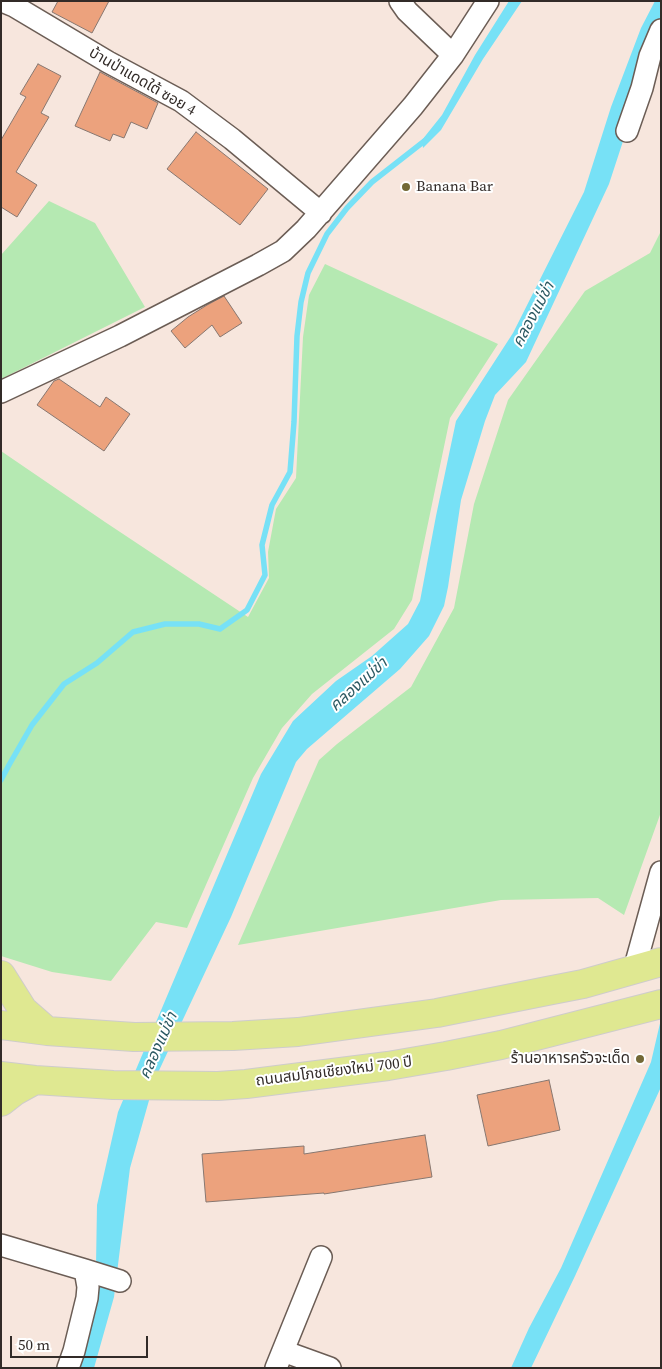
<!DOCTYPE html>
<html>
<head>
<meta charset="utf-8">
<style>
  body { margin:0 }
  #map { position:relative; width:662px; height:1369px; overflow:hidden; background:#f7e6dd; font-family:"Source Serif 4",serif }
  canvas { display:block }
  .frame { position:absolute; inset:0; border:2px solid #322b28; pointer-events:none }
  .scale { position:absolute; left:10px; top:1336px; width:138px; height:22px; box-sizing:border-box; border:2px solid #322b28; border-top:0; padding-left:6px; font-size:15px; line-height:18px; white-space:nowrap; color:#322b28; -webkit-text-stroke:4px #fff; paint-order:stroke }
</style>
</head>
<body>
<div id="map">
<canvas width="662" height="1369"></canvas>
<div class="frame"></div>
<div class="scale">50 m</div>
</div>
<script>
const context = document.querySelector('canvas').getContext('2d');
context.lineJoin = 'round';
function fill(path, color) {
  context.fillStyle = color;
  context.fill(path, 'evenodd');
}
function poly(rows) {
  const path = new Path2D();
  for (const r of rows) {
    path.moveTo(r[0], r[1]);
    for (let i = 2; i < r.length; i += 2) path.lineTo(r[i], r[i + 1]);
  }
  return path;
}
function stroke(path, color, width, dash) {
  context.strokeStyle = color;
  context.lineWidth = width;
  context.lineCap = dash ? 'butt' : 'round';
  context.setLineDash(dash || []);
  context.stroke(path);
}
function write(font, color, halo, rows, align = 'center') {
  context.font = font + ' "Source Serif 4","Noto Sans Thai",serif';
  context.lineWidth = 4;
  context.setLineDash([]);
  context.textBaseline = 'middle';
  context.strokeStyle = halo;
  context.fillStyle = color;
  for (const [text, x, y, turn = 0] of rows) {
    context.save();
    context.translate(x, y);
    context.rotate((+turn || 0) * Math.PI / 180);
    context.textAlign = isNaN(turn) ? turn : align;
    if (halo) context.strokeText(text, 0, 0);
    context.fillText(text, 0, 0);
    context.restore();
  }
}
const green = poly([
  [49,201,95,223,145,307,1,379,1,255],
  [661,231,661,812,624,915,598,898,501,900,238,945,319,760,337,744,411,687,454,608,474,504,508,400,585,291,650,253],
  [325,264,498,344,450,418,412,600,394,629,312,694,282,728,253,778,187,928,156,922,111,981,52,972,1,956,1,451,105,522,248,617,269,578,268,552,276,509,296,478,303,337,309,295]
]);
const water = poly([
  [509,1,522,1,483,59,441,130,423,148,422,140,442,115,475,55],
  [655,1,661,1,661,25,609,184,526,362,495,395,485,421,461,500,448,587,444,606,429,636,400,669,307,749,296,762,231,917,155,1079,130,1168,114,1297,94,1368,72,1368,96,1265,97,1205,118,1112,261,774,293,721,336,681,372,656,408,624,420,601,436,516,456,421,513,333,584,192,611,107,641,28],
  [661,1019,661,1087,575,1276,531,1368,511,1368,529,1328,561,1268,651,1062]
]);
const stream = poly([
  [1,780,9,765,32,725,64,684,97,663,133,632,165,624,199,624,220,629,247,610,265,575,262,545,272,505,290,472,294,422,297,336,301,302,308,273,327,234,347,208,372,182,427,139]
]);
const building = poly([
  [58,1,109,1,92,33,52,12,58,1],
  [38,64,61,76,41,113,49,117,16,172,37,185,17,217,1,207,1,140,26,97,20,94,38,64],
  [100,72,158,103,147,129,131,122,124,138,113,134,110,141,75,126,100,72],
  [196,132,268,189,240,225,167,169,196,132],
  [224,296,242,323,220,337,212,325,185,348,171,331,188,317,207,305,224,296],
  [59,379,100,407,106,397,130,414,104,451,37,405,54,381,59,379],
  [549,1080,560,1130,488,1146,477,1095,549,1080],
  [425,1135,432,1177,324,1194,324,1193,206,1202,202,1154,304,1146,304,1154,425,1135]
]);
const minor = poly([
  [2,1,14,6,108,62,181,101,232,139,321,213],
  [400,1,407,11,453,55],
  [627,131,642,88,650,56,661,30],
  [1,392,120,336,258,265,283,251,306,229,413,106,453,55,488,1],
  [634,970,661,872],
  [1,1245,85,1270,120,1281],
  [283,1351,330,1368],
  [68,1368,74,1351,87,1298,88,1287,85,1270],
  [276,1368,321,1257]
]);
const primary = poly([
  [1,975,23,1010,47,1031],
  [1,1025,47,1031,134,1037,233,1036,298,1032,437,1013,547,991,583,984,661,962],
  [1,1076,35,1080,113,1085,218,1086,246,1084,388,1066,446,1056,501,1045,661,1004],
  [1,1102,15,1091,35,1080]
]);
const markers = [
  [406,187,5,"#726835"],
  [640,1059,5,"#726835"]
];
const streetNames = [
  ["บ้านป่าแดดใต้ ซอย 4",142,82,30],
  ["ถนนสมโภชเชียงใหม่ 700 ปี",334,1072,-7]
];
const poiNames = [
  ["Banana Bar",416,187],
  ["ร้านอาหารครัวจะเด็ด",630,1059,"right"]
];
const waterNames = [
  ["คลองแม่ข่า",534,315,-62],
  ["คลองแม่ข่า",359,685,-42],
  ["คลองแม่ข่า",159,1046,-66]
];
fill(green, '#b5e9b2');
fill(water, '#77e1f6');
stroke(stream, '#77e1f6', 5.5);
fill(building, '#eca27d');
stroke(building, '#877770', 1);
stroke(minor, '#6b5d55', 24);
stroke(primary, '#cecccb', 30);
stroke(minor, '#fff', 21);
stroke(primary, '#dfe891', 28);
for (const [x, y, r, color] of markers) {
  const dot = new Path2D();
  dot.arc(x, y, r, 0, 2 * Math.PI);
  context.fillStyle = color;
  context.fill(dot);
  stroke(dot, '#fff', 2);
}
write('15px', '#322b28', '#fff', streetNames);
write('15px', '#322b28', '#fff', poiNames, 'left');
write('italic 16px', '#2b5962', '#fff', waterNames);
</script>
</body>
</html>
